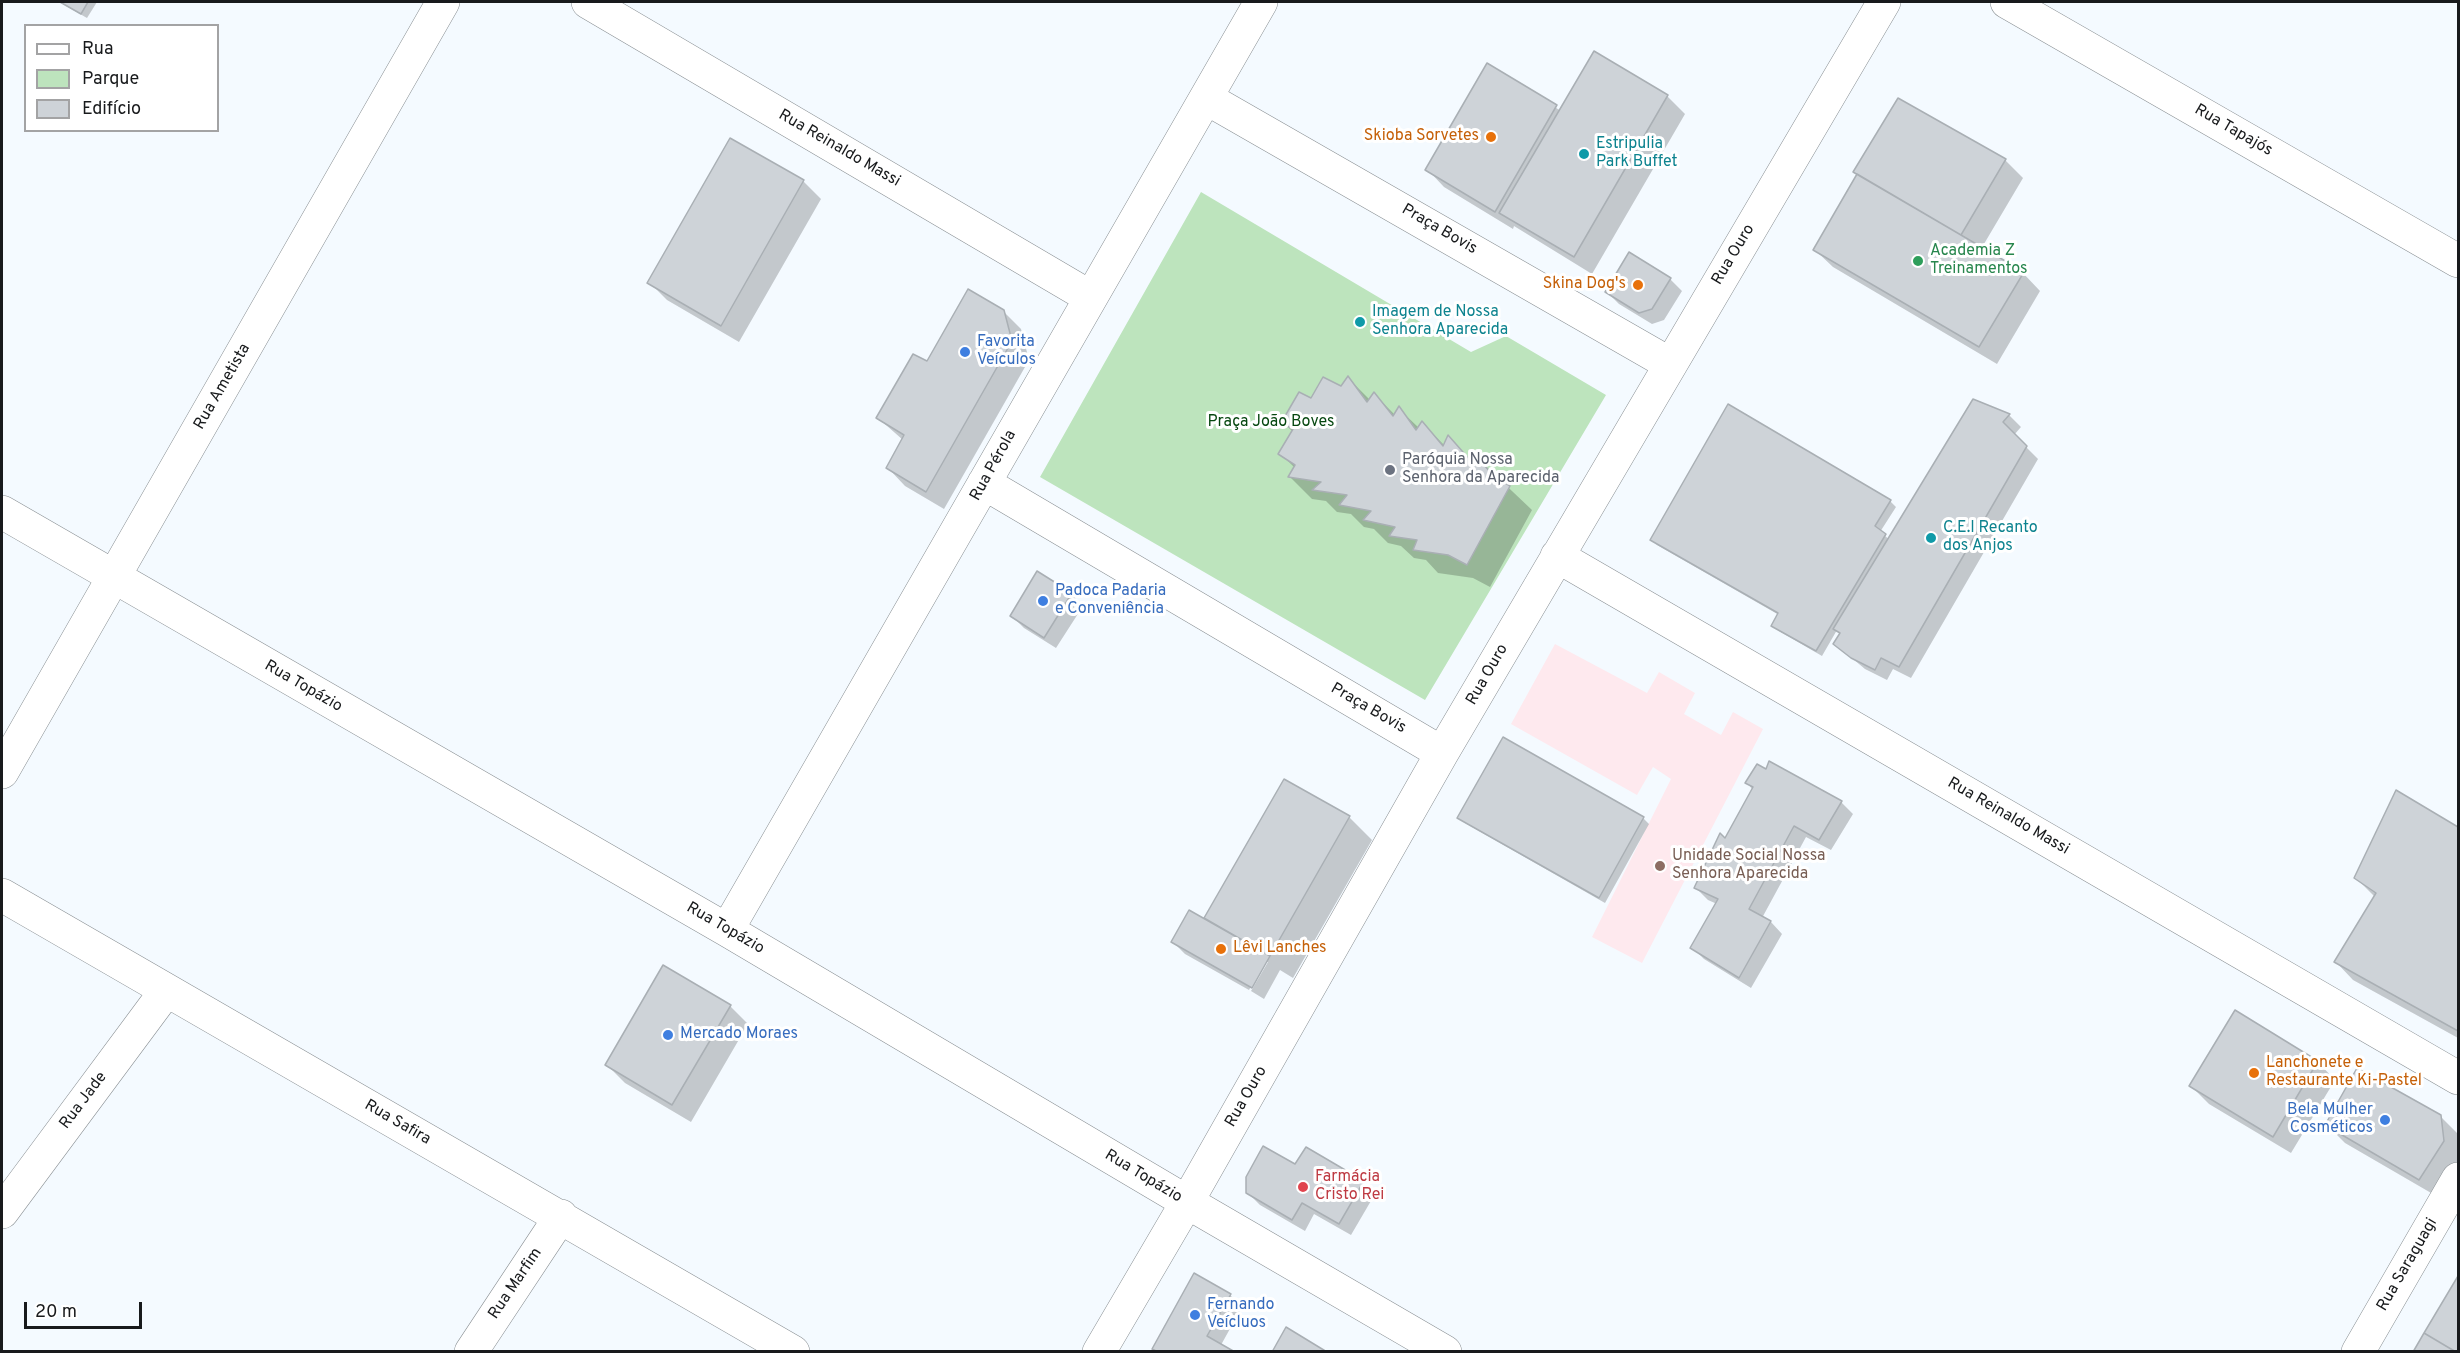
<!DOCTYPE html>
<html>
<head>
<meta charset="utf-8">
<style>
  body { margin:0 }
  #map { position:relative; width:2460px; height:1353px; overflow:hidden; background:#f4faff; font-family:Overpass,sans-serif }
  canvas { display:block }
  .frame { position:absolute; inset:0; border:3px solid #181a1c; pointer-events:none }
  .legend { position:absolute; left:24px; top:24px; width:195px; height:108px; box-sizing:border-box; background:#fff; border:2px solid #a3a3a4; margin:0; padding:8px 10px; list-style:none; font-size:18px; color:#181a1c }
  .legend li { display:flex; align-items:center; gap:12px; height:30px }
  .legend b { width:30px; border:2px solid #a3a3a4 }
  .scale { position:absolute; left:24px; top:1302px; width:118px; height:27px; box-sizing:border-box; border:3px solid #181a1c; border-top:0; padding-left:8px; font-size:18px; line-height:21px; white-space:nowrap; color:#181a1c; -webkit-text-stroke:4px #fff; paint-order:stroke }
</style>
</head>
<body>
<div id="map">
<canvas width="2460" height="1353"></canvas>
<div class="frame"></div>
<ul class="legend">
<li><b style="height:8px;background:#fff"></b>Rua</li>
<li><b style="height:16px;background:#bde4bd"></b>Parque</li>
<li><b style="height:16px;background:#ced3d8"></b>Edifício</li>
</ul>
<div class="scale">20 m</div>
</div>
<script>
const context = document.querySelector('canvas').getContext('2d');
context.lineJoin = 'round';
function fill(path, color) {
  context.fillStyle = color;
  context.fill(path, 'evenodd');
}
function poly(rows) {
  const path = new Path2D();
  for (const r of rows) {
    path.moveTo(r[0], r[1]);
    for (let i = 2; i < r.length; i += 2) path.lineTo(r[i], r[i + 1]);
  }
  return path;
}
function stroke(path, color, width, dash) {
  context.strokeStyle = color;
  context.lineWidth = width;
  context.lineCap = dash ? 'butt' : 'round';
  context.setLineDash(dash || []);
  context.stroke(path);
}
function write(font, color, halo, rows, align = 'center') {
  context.font = font + ' Overpass,sans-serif';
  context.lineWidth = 6;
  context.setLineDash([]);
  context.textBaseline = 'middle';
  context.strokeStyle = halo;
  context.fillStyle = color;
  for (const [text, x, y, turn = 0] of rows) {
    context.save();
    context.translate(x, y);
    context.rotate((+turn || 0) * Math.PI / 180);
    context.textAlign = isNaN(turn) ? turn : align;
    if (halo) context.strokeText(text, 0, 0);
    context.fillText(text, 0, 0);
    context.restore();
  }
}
const education = poly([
  [1555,644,1647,693,1659,672,1695,693,1684,714,1721,735,1733,712,1763,729,1642,963,1592,937,1671,779,1653,767,1637,795,1511,724]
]);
const green = poly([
  [1201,192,1471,352,1506,336,1606,395,1425,700,1040,477]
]);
const shadow = poly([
  [59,2,97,2,87,18],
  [1488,65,1561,111,1667,96,1685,114,1592,274,1514,226,1513,229,1444,187,1427,169],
  [2005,160,2023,178,1981,249,2023,273,2040,291,1997,364,1833,267,1815,250],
  [803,181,821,199,739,342,667,300,649,282],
  [1670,279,1682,291,1664,320,1652,324,1619,304,1607,292],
  [1003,311,1021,329,1029,360,944,509,905,486,888,468,903,440,878,418,928,363],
  [1348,378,1370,400,1374,394,1395,415,1399,409,1419,428,1422,423,1445,446,1449,438,1471,460,1474,455,1532,510,1490,587,1473,578,1438,573,1426,560,1414,558,1401,546,1388,543,1374,529,1364,527,1351,514,1337,512,1326,501,1312,499,1289,476,1295,468,1280,453,1293,432,1283,422,1312,400,1342,388],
  [2009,415,2021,427,2014,435,2038,459,1911,678,1893,669,1887,680,1865,669,1835,644,1841,634,1837,630,1822,656,1779,631,1773,626,1779,615,1657,545,1652,540,1890,501,1896,507,1880,532,1890,540],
  [1071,594,1083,606,1056,648,1024,628,1012,616],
  [1504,739,1644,819,1649,824,1605,903,1465,823,1459,817],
  [1285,781,1349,817,1372,840,1293,978,1280,970,1264,999,1251,991,1268,962,1264,962,1249,990,1185,954,1173,942,1205,920],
  [1747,783,1841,802,1853,814,1831,850,1806,837,1762,918,1771,922,1782,934,1751,988,1704,959,1692,947,1717,904,1708,900,1696,888,1726,840,1753,790],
  [2397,792,2458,829,2458,1038,2353,980,2336,962,2375,897,2356,878],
  [730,1006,748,1024,691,1122,625,1083,607,1065],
  [2236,1012,2318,1062,2335,1080,2291,1153,2209,1104,2191,1086],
  [2440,1116,2458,1134,2458,1163,2438,1197,2345,1143,2327,1125],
  [1296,1167,1363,1182,1375,1194,1351,1235,1314,1214,1305,1231,1260,1205,1247,1192],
  [1195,1275,1230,1295,1242,1307,1221,1345,1158,1352],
  [2458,1279,2458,1352,2414,1352]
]);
const building = poly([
  [60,2,88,2,81,14,60,2],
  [1594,51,1668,95,1574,257,1499,213,1594,51],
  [1487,63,1557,105,1495,212,1425,170,1487,63],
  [1898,98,2006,159,1961,235,1853,172,1898,98],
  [730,138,804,180,721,326,647,283,730,138],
  [1857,174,2024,272,1979,347,1813,250,1857,174],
  [1629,252,1671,278,1652,309,1639,313,1605,292,1629,252],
  [968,289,1004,310,1012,341,926,492,886,468,904,435,876,418,913,354,927,361,968,289],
  [1348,376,1367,402,1374,392,1393,416,1399,406,1416,430,1422,421,1443,446,1448,435,1470,460,1473,453,1493,475,1510,486,1467,565,1448,555,1413,550,1417,540,1389,536,1395,527,1363,520,1371,511,1339,505,1347,495,1312,490,1321,482,1288,477,1295,465,1278,454,1293,429,1281,423,1299,392,1311,398,1323,377,1341,386,1348,376],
  [1973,399,2010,414,2003,422,2027,446,1899,667,1881,658,1875,670,1851,658,1833,644,1840,633,1833,629,1973,399],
  [1728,404,1891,500,1875,526,1886,534,1816,651,1771,626,1778,613,1650,540,1728,404],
  [1037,571,1072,593,1044,638,1010,616,1037,571],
  [1503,737,1644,817,1599,898,1457,818,1503,737],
  [1769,761,1842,801,1819,840,1794,826,1749,909,1771,921,1739,978,1690,948,1718,899,1694,888,1720,833,1725,838,1753,787,1745,783,1757,764,1766,769,1769,761],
  [1284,779,1350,816,1270,956,1204,918,1284,779],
  [2396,790,2458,827,2458,1031,2334,962,2376,893,2354,878,2396,790],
  [1189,910,1270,956,1252,988,1171,942,1189,910],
  [663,965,731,1005,672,1105,605,1065,663,965],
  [2235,1010,2318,1061,2273,1137,2189,1086,2235,1010],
  [2357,1068,2441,1115,2444,1141,2419,1180,2325,1125,2357,1068],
  [1263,1146,1295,1164,1306,1147,1364,1181,1339,1224,1302,1203,1292,1220,1246,1193,1246,1177,1263,1146],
  [1194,1273,1231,1294,1207,1336,1235,1352,1158,1352,1152,1349,1194,1273],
  [2458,1276,2458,1352,2456,1352,2424,1333,2458,1276],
  [1286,1327,1327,1352,1272,1352,1286,1327],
  [2424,1333,2456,1352,2413,1352,2424,1333]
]);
const street = poly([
  [588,2,1090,297],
  [2007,2,2458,261],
  [1206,98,1670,364],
  [984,483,1442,753],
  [2,512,727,930,1187,1202,1445,1352],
  [1557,556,2458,1078],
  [2,772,443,2],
  [2,895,793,1352],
  [727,930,1261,2],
  [2,1212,166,991],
  [471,1352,561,1216],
  [1099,1352,1187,1202,1442,753,1884,2],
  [2358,1352,2458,1179]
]);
const markers = [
  [1491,137,6,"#e8710a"],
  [1584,154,6,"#0f9aa8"],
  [1918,261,6,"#2e9e5b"],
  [1638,285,6,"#e8710a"],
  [1360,322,6,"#0f9aa8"],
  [965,352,6,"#3f7fe0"],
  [1390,470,6,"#6b7280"],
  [1931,538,6,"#0f9aa8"],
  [1043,601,6,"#3f7fe0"],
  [1660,866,6,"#8d6e63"],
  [1221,949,6,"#e8710a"],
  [668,1035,6,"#3f7fe0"],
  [2254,1073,6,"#e8710a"],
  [2385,1120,6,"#3f7fe0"],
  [1303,1187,6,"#e0444e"],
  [1195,1315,6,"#3f7fe0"]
];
const streetNames = [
  ["Rua Tapajós",2233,131,30],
  ["Rua Reinaldo Massi",839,149,30],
  ["Praça Bovis",1439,230,30],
  ["Rua Ouro",1734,255,-59],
  ["Rua Ametista",223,387,-60],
  ["Rua Pérola",994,466,-61],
  ["Rua Ouro",1488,675,-60],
  ["Rua Topázio",303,687,30],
  ["Praça Bovis",1368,709,30],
  ["Rua Reinaldo Massi",2008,817,30],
  ["Rua Topázio",725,929,30],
  ["Rua Ouro",1247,1097,-60],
  ["Rua Jade",84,1101,-53],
  ["Rua Safira",397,1123,30],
  ["Rua Topázio",1143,1177,31],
  ["Rua Saraguagi",2408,1265,-60],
  ["Rua Marfim",516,1284,-56]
];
const foodNames = [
  ["Skioba Sorvetes",1479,137],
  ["Skina Dog's",1626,285],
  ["Lêvi Lanches",1233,949,"left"],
  ["Lanchonete e",2266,1064,"left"],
  ["Restaurante Ki-Pastel",2266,1082,"left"]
];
const cultureNames = [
  ["Estripulia",1596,145],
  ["Park Buffet",1596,163],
  ["Imagem de Nossa",1372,313],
  ["Senhora Aparecida",1372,331],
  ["C.E.I Recanto",1943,529],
  ["dos Anjos",1943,547]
];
const leisureNames = [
  ["Academia Z",1930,252],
  ["Treinamentos",1930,270]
];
const shopNames = [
  ["Favorita",977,343],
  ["Veículos",977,361],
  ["Padoca Padaria",1055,592],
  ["e Conveniência",1055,610],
  ["Mercado Moraes",680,1035],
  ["Bela Mulher",2373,1111,"right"],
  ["Cosméticos",2373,1129,"right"],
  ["Fernando",1207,1306],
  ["Veícluos",1207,1324]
];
const parkNames = [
  ["Praça João Boves",1271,423]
];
const worshipNames = [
  ["Paróquia Nossa",1402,461],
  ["Senhora da Aparecida",1402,479]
];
const educationNames = [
  ["Unidade Social Nossa",1672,857],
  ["Senhora Aparecida",1672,875]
];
const healthNames = [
  ["Farmácia",1315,1178],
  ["Cristo Rei",1315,1196]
];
fill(education, '#fee9ee');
fill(green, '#bde4bd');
fill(shadow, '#0003');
fill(building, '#ced3d8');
stroke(building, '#a9afb4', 1.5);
stroke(street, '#898f93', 34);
stroke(street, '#fff', 33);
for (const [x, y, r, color] of markers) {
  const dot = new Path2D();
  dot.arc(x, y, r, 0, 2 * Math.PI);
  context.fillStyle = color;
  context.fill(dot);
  stroke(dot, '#fff', 2);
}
write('16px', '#181a1c', '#fff', streetNames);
write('16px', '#c56008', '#fff', foodNames, 'right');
write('16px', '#0d838f', '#fff', cultureNames, 'left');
write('16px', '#27864d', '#fff', leisureNames, 'left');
write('16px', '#366cbe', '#fff', shopNames, 'left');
write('16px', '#064710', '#fff', parkNames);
write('16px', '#5b616d', '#fff', worshipNames, 'left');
write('16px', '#785e54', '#fff', educationNames, 'left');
write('16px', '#be3a42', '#fff', healthNames, 'left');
</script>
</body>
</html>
